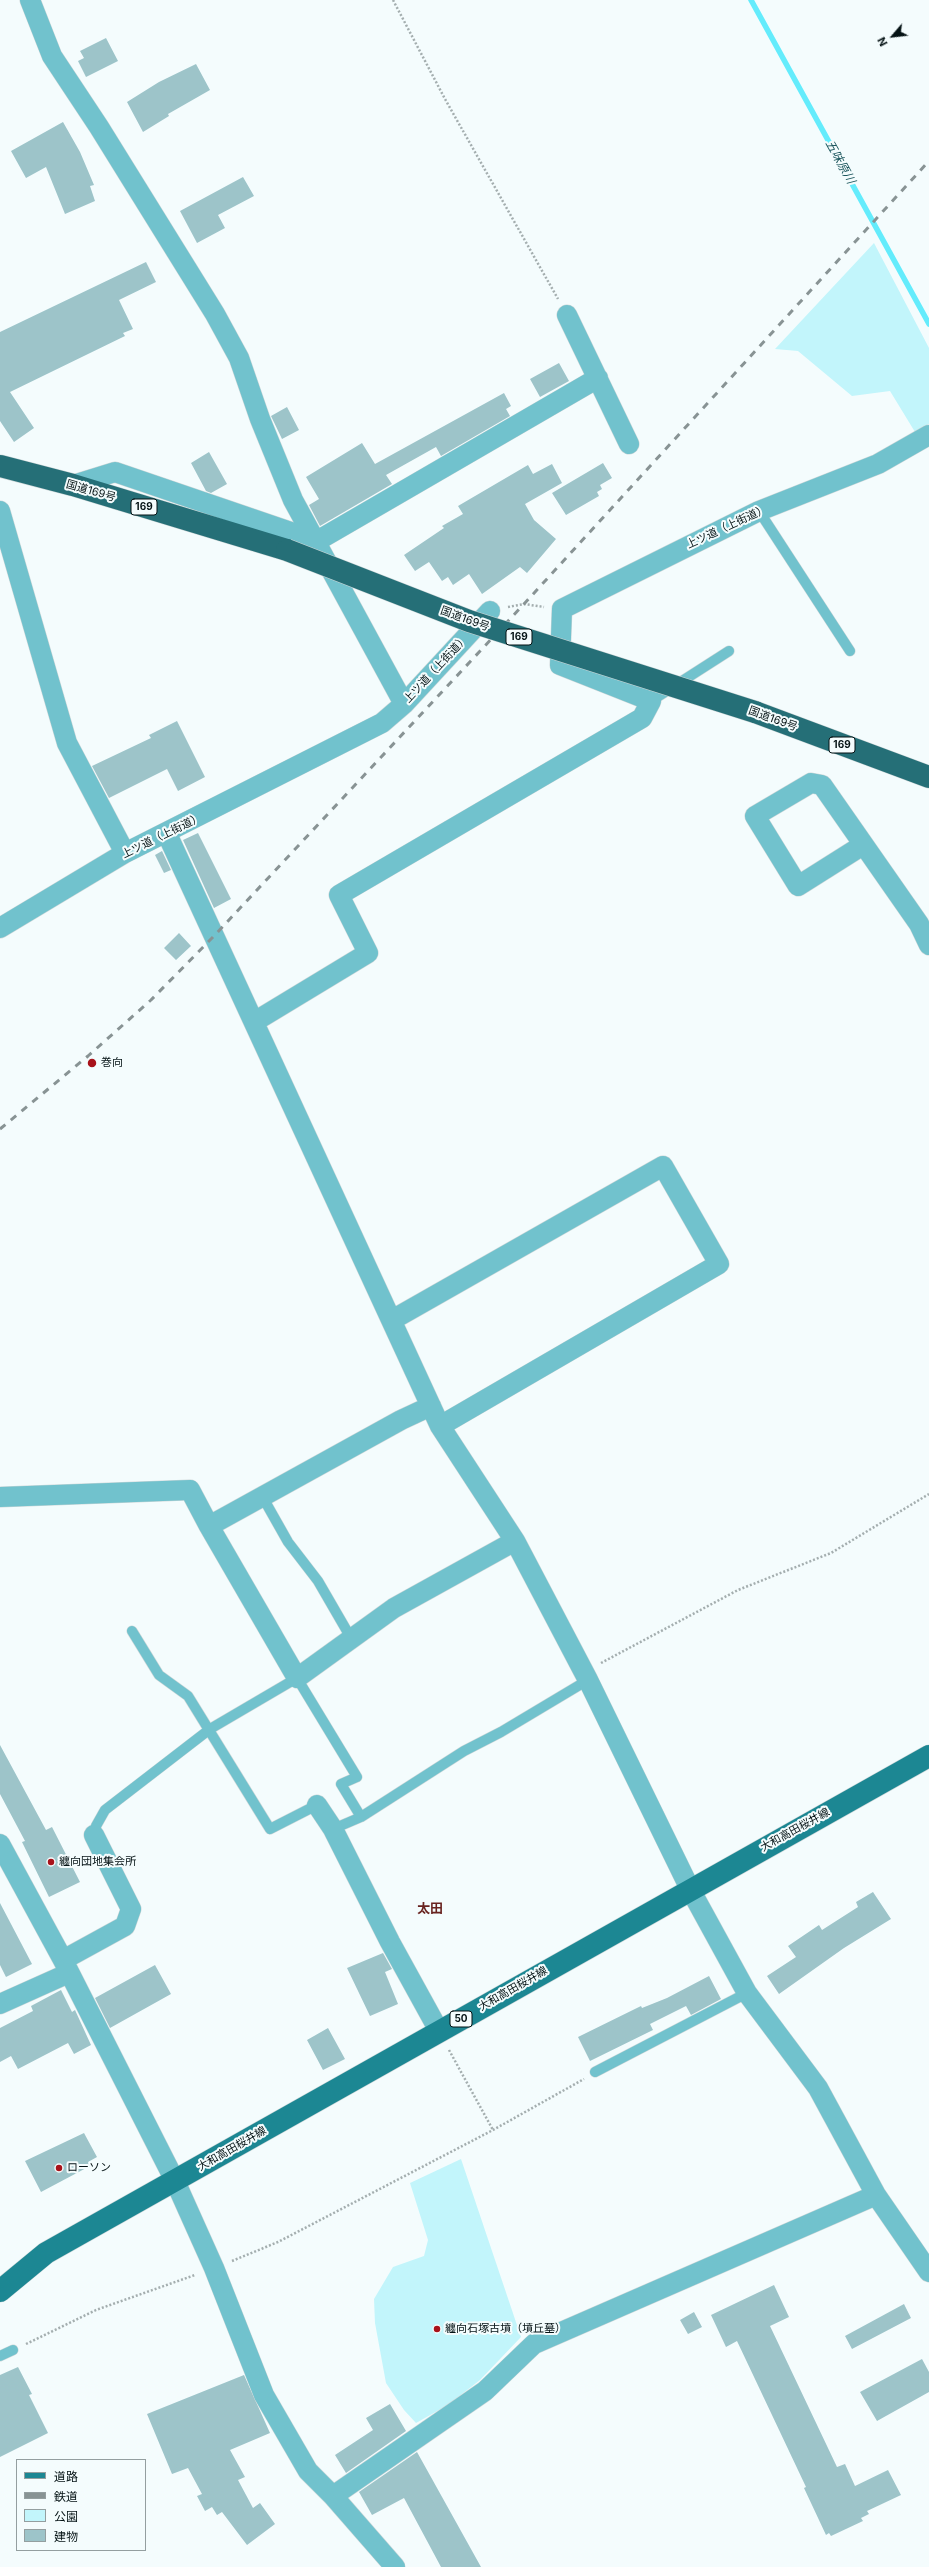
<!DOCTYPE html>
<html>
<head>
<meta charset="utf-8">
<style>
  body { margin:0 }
  #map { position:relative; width:929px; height:2567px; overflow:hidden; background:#f4fcfd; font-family:Inter,"Noto Sans JP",sans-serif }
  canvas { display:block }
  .legend { position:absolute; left:16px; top:2459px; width:130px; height:92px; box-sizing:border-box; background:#f4fcfd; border:1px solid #949fa0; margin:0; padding:5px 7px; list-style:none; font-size:12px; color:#051315 }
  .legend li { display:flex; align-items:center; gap:8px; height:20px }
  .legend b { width:20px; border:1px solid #949fa0 }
  .north { position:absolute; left:873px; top:16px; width:40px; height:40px; -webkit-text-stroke:3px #f4fcfd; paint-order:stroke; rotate:242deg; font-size:11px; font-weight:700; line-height:16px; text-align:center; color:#051315 }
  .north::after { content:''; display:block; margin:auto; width:14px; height:18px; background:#051315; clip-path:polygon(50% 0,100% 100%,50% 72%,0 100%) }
</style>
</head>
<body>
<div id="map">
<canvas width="929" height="2567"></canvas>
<ul class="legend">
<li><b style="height:5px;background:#1c8793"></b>道路</li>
<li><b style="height:5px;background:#889394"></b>鉄道</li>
<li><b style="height:11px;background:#c2f5fb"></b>公園</li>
<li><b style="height:11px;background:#9dc4c9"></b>建物</li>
</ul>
<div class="north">N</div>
</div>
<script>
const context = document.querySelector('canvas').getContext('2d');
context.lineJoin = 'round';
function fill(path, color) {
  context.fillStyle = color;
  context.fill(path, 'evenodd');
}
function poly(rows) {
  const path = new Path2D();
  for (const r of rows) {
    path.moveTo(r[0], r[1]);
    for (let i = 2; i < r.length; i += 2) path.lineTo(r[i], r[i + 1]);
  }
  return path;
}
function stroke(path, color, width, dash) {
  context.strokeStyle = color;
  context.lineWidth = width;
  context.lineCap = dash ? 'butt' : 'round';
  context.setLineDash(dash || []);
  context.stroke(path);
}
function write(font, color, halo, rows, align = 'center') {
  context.font = font + ' Inter,"Noto Sans JP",sans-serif';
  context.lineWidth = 4;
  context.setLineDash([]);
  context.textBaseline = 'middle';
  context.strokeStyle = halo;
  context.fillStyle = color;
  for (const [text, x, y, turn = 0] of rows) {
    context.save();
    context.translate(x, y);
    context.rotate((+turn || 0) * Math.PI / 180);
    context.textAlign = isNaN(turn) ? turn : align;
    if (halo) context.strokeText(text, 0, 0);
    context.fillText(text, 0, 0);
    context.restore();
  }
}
const green = poly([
  [874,243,929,348,929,424,915,432,890,391,852,396,798,351,775,349],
  [461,2159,521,2337,480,2380,448,2405,416,2423,404,2410,386,2383,375,2323,374,2299,393,2267,424,2256,428,2240,410,2183]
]);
const stream = poly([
  [751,0,929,324]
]);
const building = poly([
  [106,38,118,61,86,77,78,61,84,58,80,51],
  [196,64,210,90,168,114,169,116,143,132,127,102,159,82],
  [63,122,80,152,94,185,90,186,95,201,65,214,46,167,26,178,11,151],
  [243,177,254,196,218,215,225,228,197,243,180,211],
  [146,262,156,282,119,300,133,329,123,333,125,336,10,392,34,428,14,442,0,421,0,332],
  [559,363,569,381,540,397,530,379],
  [504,393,511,406,506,409,510,416,441,456,436,447,386,475,392,484,320,526,309,505,319,499,306,477,362,443,375,464],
  [287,407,299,430,282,439,271,416],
  [209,452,227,484,211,493,206,491,191,463],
  [603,463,612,478,600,485,602,489,597,492,599,496,566,515,552,493],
  [552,464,562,483,525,504,534,520,556,539,527,573,520,567,482,594,469,574,453,585,448,577,442,581,429,562,415,571,404,555,444,528,442,526,463,514,458,506,528,465,533,474],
  [177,721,205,777,178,791,167,769,109,798,92,766,151,738,149,735],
  [198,833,231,899,214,908,183,840],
  [162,851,171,870,164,873,155,855],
  [179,933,191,946,176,960,164,948],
  [0,1745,46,1830,52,1827,80,1882,49,1897,22,1842,25,1841,0,1794],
  [873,1892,891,1919,844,1948,779,1994,767,1976,796,1957,788,1946,819,1925,822,1930,858,1907,856,1902],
  [0,1903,32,1964,6,1977,0,1965],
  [383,1953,392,1969,385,1972,398,2004,370,2016,347,1968],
  [155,1965,171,1994,110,2028,95,1998],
  [709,1976,721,1999,691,2015,686,2006,650,2024,653,2030,590,2061,578,2037,641,2006,642,2008,667,1998],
  [61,1990,72,2012,75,2010,91,2045,74,2054,68,2043,18,2069,11,2056,0,2062,0,2028,33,2011,31,2006],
  [328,2028,345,2059,323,2070,307,2040],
  [84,2133,97,2157,88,2162,90,2166,41,2192,25,2161],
  [774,2285,789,2317,770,2326,837,2467,845,2464,855,2486,888,2470,901,2495,867,2511,869,2514,861,2518,863,2521,831,2536,829,2533,826,2535,804,2488,806,2487,737,2341,726,2347,711,2315],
  [904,2304,911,2318,852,2349,845,2336],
  [694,2312,702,2327,688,2334,680,2320],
  [922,2359,929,2372,929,2392,877,2421,860,2392],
  [18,2367,32,2394,29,2395,48,2433,0,2457,0,2375],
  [244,2375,270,2433,230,2450,245,2477,238,2480,253,2508,260,2503,275,2524,247,2545,222,2512,217,2515,212,2507,205,2511,197,2496,202,2494,188,2468,172,2474,147,2414],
  [390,2404,406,2431,346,2473,335,2455,373,2430,366,2418],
  [417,2452,481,2567,441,2567,404,2498,372,2515,359,2492]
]);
const path = poly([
  [393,0,445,99,558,299],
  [508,607,524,604,544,607],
  [601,1663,738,1590,831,1553,929,1494],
  [449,2050,493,2130],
  [232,2261,278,2242,493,2130,584,2079],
  [26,2344,96,2310,195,2275]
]);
const lane = poly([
  [759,511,850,651],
  [651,701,729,651],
  [262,1496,288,1542,318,1581,351,1638],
  [132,1631,159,1675,188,1696,270,1829,317,1805],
  [333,1829,361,1817,464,1751,501,1732,588,1680],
  [94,1835,96,1826,105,1810,210,1729,297,1678,357,1777,341,1784,361,1817],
  [595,2072,747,1993],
  [0,2356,13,2350]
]);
const street = poly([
  [30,0,52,56,99,127,215,314,239,358,260,419,293,500,404,704],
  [567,315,629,444],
  [73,485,115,472,317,541,598,378],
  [0,511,67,743,125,853],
  [167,834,440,1426,515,1541,588,1680,690,1889,747,1993,818,2088,876,2195,929,2272],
  [863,845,798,886,755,816,811,783,822,785,919,924,929,945],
  [0,928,125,853,382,723,404,704,490,611],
  [254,1022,368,953,339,895,642,718,651,701,560,665,562,609,759,511,878,464,929,435],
  [392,1320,663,1166,719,1264,440,1426],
  [0,1497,190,1490,209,1526,401,1420,431,1406],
  [209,1526,297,1678,394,1608,515,1541],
  [317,1805,333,1829,390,1942,439,2031],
  [0,1844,63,1960,175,2181,214,2268,264,2395,308,2471,333,2496,395,2567],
  [63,1960,125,1926,131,1909,94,1835],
  [0,2004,69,1973],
  [333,2496,485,2391,534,2344,876,2195]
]);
const primary = poly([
  [0,2291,46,2253,929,1756]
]);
const highway = poly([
  [0,466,73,485,287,550],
  [755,712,929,777]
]);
const rail = poly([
  [0,1129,88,1056,151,1000,214,936,524,604,929,161]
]);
const highwayBridge = poly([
  [287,550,469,621,755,712]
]);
const markers = [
  [92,1063,5,"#a8121a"],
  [51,1862,4,"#a8121a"],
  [59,2168,4,"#a8121a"],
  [437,2329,4,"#a8121a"]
];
const shields = [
  [144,507,26],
  [519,637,26],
  [842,745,26],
  [461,2019,22]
];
const shieldNames = [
  ["169",144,507],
  ["169",519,637],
  ["169",842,745],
  ["50",461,2019]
];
const streetNames = [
  ["国道169号",91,491,16],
  ["上ツ道（上街道）",727,527,-25],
  ["国道169号",465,619,20],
  ["上ツ道（上街道）",436,669,-47],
  ["国道169号",773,719,20],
  ["上ツ道（上街道）",162,836,-26],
  ["大和高田桜井線",795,1830,-29],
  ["大和高田桜井線",513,1989,-30],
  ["大和高田桜井線",232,2149,-30]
];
const poiNames = [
  ["巻向",101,1063],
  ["纏向団地集会所",59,1862],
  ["ローソン",67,2168],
  ["纏向石塚古墳（墳丘墓）",445,2329]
];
const waterNames = [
  ["五味原川",840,162,61]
];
const quarterNames = [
  ["太田",430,1909]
];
fill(green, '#c2f5fb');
stroke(stream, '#64ecfc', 5.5);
fill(building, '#9dc4c9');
stroke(lane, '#ced7d8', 11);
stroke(street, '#ced7d8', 21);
stroke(primary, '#ced7d8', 23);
stroke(highway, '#ced7d8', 23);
stroke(path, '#a4aeaf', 2.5, [2, 2]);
stroke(lane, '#71c2cd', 10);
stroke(street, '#71c2cd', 20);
stroke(primary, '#1c8793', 22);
stroke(highway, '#256f77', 22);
stroke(rail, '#889394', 3, [7, 7]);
stroke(highwayBridge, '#ced7d8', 23, []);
stroke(highwayBridge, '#256f77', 22);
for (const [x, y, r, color] of markers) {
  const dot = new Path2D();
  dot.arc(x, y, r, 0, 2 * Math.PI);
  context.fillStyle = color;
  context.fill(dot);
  stroke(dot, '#f4fcfd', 1.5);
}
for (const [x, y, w] of shields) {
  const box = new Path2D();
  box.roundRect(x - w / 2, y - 8, w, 16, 3);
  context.fillStyle = '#f4fcfd';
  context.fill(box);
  stroke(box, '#051315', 1);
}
write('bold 10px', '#051315', null, shieldNames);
write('11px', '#051315', '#f4fcfd', streetNames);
write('11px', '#051315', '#f4fcfd', poiNames, 'left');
write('italic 12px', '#1d575e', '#f4fcfd', waterNames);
write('bold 13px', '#682320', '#f4fcfd', quarterNames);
</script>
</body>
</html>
